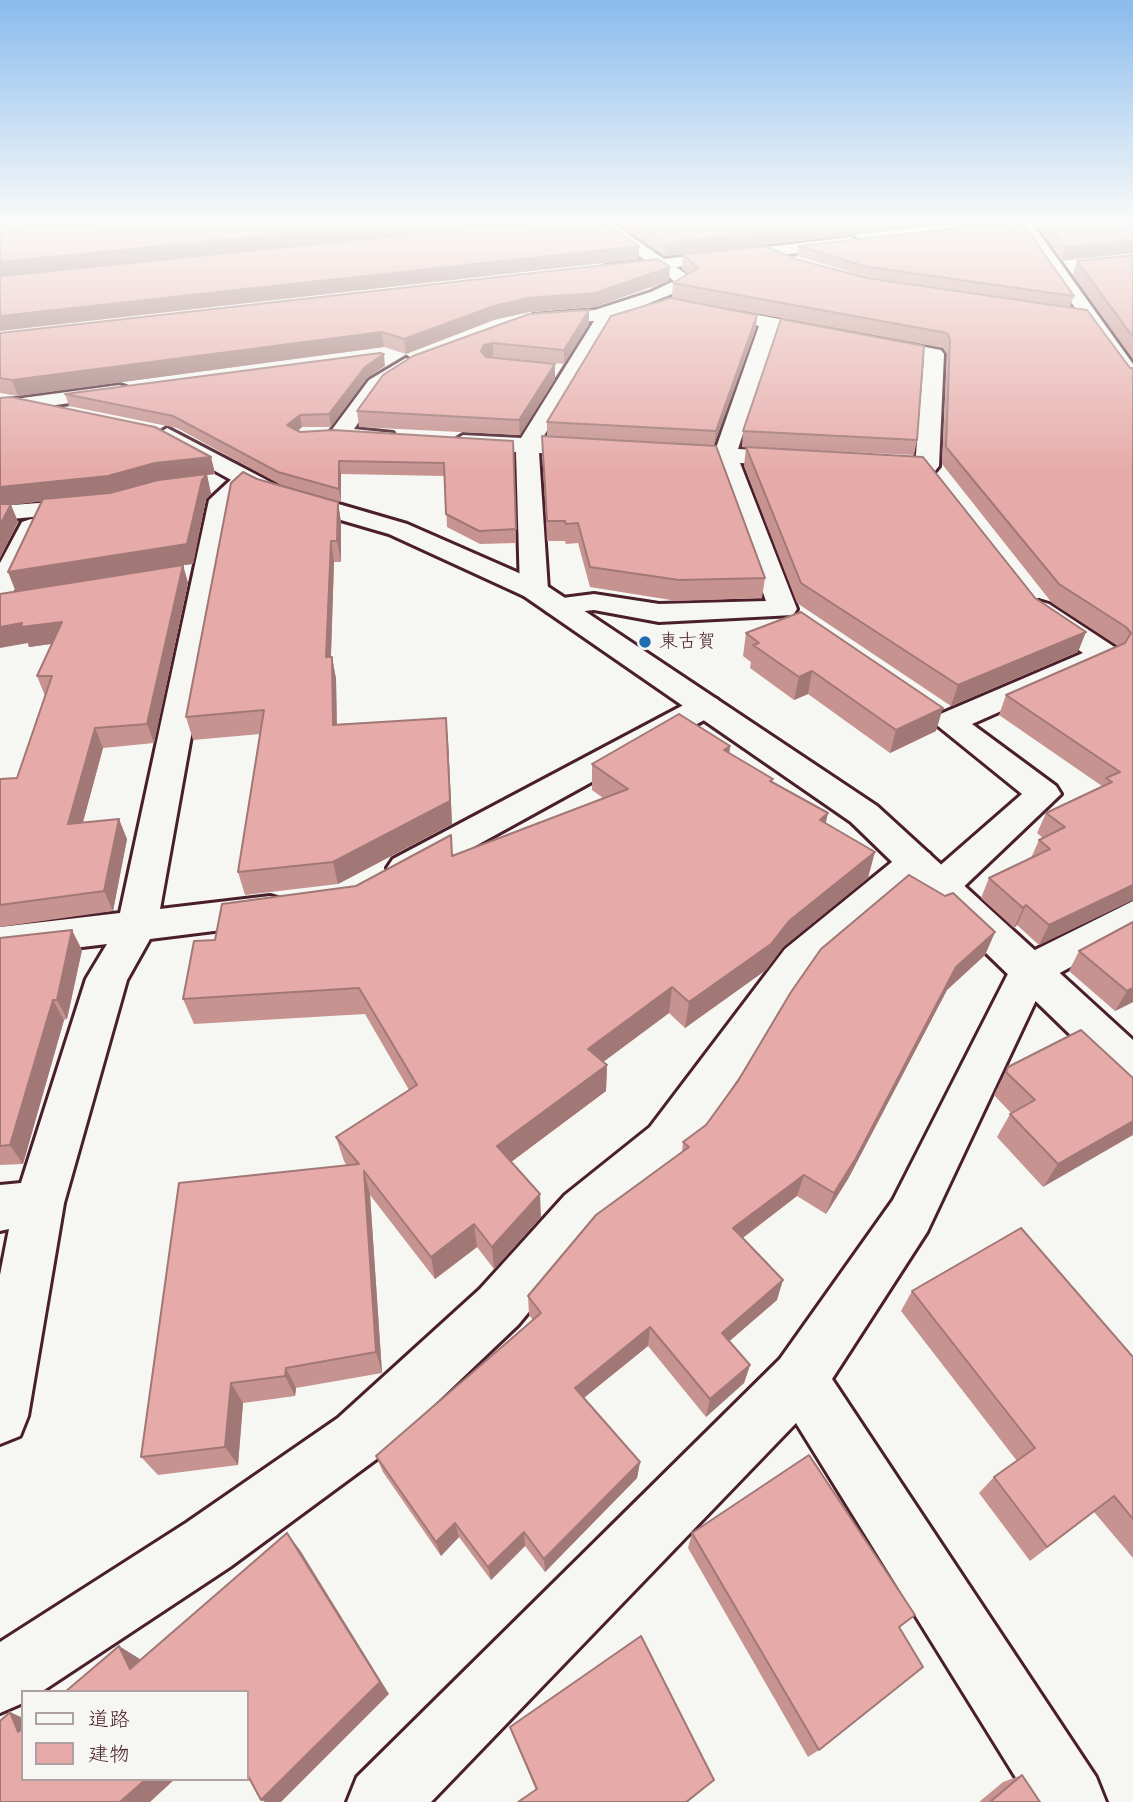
<!DOCTYPE html>
<html>
<head>
<meta charset="utf-8">
<style>
  body { margin:0 }
  #map { position:relative; width:1133px; height:1802px; overflow:hidden; background:#f6f6f2; font-family:Sriracha,"Klee One",sans-serif }
  canvas { display:block }
  .legend { position:absolute; left:21px; top:1690px; width:228px; height:91px; box-sizing:border-box; background:#f6f6f2; border:2px solid #b1a0a2; margin:0; padding:9px 12px; list-style:none; font-size:21px; color:#4a1f2b }
  .legend li { display:flex; align-items:center; gap:14px; height:35px }
  .legend b { width:35px; border:2px solid #b1a0a2 }
</style>
</head>
<body>
<div id="map">
<canvas width="1133" height="1802"></canvas>
<ul class="legend">
<li><b style="height:9px;background:#f6f6f2"></b>道路</li>
<li><b style="height:19px;background:#e6aba8"></b>建物</li>
</ul>
</div>
<script>
const context = document.querySelector('canvas').getContext('2d');
context.lineJoin = 'round';
function poly(rows) {
  const path = new Path2D();
  for (const r of rows) {
    path.moveTo(r[0], r[1]);
    for (let i = 2; i < r.length; i += 2) path.lineTo(r[i], r[i + 1]);
  }
  return path;
}
function stroke(path, color, width, dash) {
  context.strokeStyle = color;
  context.lineWidth = width;
  context.lineCap = dash ? 'butt' : 'round';
  context.setLineDash(dash || []);
  context.stroke(path);
}
function fill(path, color) {
  context.fillStyle = color;
  context.fill(path, 'evenodd');
}
function write(font, color, halo, rows, align = 'center') {
  context.font = font + ' Sriracha,"Klee One",sans-serif';
  context.lineWidth = 7;
  context.setLineDash([]);
  context.textBaseline = 'middle';
  context.strokeStyle = halo;
  context.fillStyle = color;
  for (const [text, x, y, turn = 0] of rows) {
    context.save();
    context.translate(x, y);
    context.rotate((+turn || 0) * Math.PI / 180);
    context.textAlign = isNaN(turn) ? turn : align;
    if (halo) context.strokeText(text, 0, 0);
    context.fillText(text, 0, 0);
    context.restore();
  }
}
const minor = poly([
  [591,220,608,220,664,259,851,237,859,242,851,247,676,267,692,278,694,282,692,286,632,310,640,315,637,319,609,327,542,439,595,442,606,449,595,456,539,453,548,590,544,596,534,598,524,596,520,590,516,452,463,449,452,442,463,435,521,438,594,321,539,324,533,323,530,319,533,315,595,310,651,292,674,281,658,269,605,274,605,266,646,261,591,220],
  [1010,220,1054,220,1052,223,1034,226,1133,364,1133,384,1126,382,1020,228,970,234,962,229,970,224,1010,220],
  [706,305,941,350,944,354,939,466,935,471,927,473,919,471,915,466,924,358,777,329,738,449,797,452,805,454,809,459,805,464,797,466,740,463,797,609,793,615,659,622,594,610,557,614,547,612,543,606,547,600,594,594,659,604,766,601,716,462,669,460,658,453,669,446,716,448,759,326,700,314,697,310,706,305],
  [406,358,416,364,413,368,383,388,354,429,393,433,396,438,393,443,331,440,328,435,369,380,406,358],
  [119,385,126,387,129,391,126,395,0,413,0,401,119,385],
  [244,473,252,475,256,480,233,502,160,909,270,896,284,900,289,910,284,920,270,924,150,939,127,980,64,1203,28,1416,20,1436,0,1444,0,1275,9,1229,0,1231,0,1185,21,1183,86,979,107,944,0,957,0,927,120,913,209,500,236,475,244,473],
  [89,499,98,501,101,506,98,511,0,520,0,506,89,499],
  [31,519,40,522,44,527,14,591,10,597,0,599,0,563,22,522,31,519],
  [1039,601,1049,604,1116,648,1120,654,1116,660,972,724,1056,786,1061,794,954,896,941,899,928,896,922,886,928,876,1022,794,933,722,938,715,1083,653,1029,616,1025,610,1029,604,1039,601],
  [706,696,717,699,722,706,717,713,419,877,406,881,393,877,387,868,393,859,695,699,706,696],
  [916,849,929,853,935,862,929,871,813,971,684,1157,599,1227,518,1325,378,1458,230,1567,41,1692,23,1692,23,1703,0,1713,0,1642,186,1523,338,1418,480,1289,565,1195,650,1127,785,949,903,853,916,849],
  [1133,901,1133,933,1045,981,927,1232,832,1379,1096,1777,1106,1802,1031,1802,796,1423,431,1802,347,1802,357,1777,780,1359,893,1200,1015,960,1133,901]
]);
const tertiary = poly([
  [167,428,280,487,407,524,544,584,877,806,1133,1040,1133,1085,1117,1080,851,822,524,596,389,534,262,497,159,440,156,435,167,428]
]);
const wall = poly([
  [619,220,987,220,665,256,619,225],
  [1041,220,1133,220,1062,261,1039,228],
  [798,246,1074,296,1070,307,867,277,797,256],
  [683,255,796,259,1133,368,1133,900,1039,945,1017,925,1014,928,981,898,989,878,1031,858,1039,840,1043,838,1037,833,1046,813,1102,786,999,715,1006,695,1118,646,1052,603,942,464,947,354,943,348,672,298,673,283,688,274,682,269],
  [1133,255,1133,359,1073,275,1077,261],
  [669,281,594,307,529,312,494,320,406,354,384,347,18,396,0,393,0,333],
  [589,324,564,364,492,358,555,379,520,435,359,427,357,411,413,356],
  [756,328,714,445,765,578,762,598,677,601,590,587,578,543,566,544,565,541,547,541,542,436,547,436,547,422],
  [385,366,367,378,331,427,302,427,298,431,300,432,513,441,516,543,480,544,447,527,445,476,341,474,341,502,281,485,177,428,69,406,65,394],
  [0,398,211,457,215,474,207,475,211,494,206,499,193,564,183,565,188,583,154,743,103,748,83,822,127,839,113,911,0,927,0,779,17,778,45,696,37,676,52,644,29,647,16,591,8,572,41,501,11,505,18,522,0,558],
  [743,431,917,440,914,455,742,447],
  [746,447,1078,652,951,706,797,603,744,466],
  [338,502,341,523,341,562,334,562,331,657,332,657,336,679,337,724,446,718,448,741,452,824,338,884,245,895,238,872,260,734,193,740,186,717],
  [746,633,936,731,890,753,808,694,794,700,750,668,751,662,743,656],
  [730,746,729,753,772,783,825,823,868,878,783,947,766,970,685,1028,669,1013,603,1062,607,1065,606,1091,511,1162,541,1217,494,1269,477,1247,435,1279,370,1195,382,1373,296,1388,295,1396,243,1403,238,1465,158,1475,141,1457,347,1166,344,1161,336,1137,409,1090,365,1014,194,1024,183,999,215,940,356,886,453,856,603,798,592,790,592,764],
  [1133,922,1133,1002,1115,1011,1069,971,1079,951],
  [995,932,985,955,947,990,848,1179,826,1214,797,1196,743,1238,777,1300,729,1341,750,1365,744,1383,706,1417,648,1346,583,1398,640,1462,637,1478,545,1572,525,1546,491,1580,459,1537,441,1556,383,1472,376,1456,533,1320,529,1315,528,1296,682,1152,683,1142],
  [0,938,82,950,67,1019,64,1020,23,1164,0,1165],
  [1008,1067,1133,1078,1043,1187,997,1137,1010,1114,1011,1113,994,1095],
  [912,1291,1133,1357,1133,1558,1094,1512,1030,1561,979,1493,994,1477,1017,1461,901,1311],
  [692,1533,819,1750,808,1757,688,1548],
  [510,1727,708,1786,536,1790,513,1735],
  [1022,1775,1040,1802,979,1802,1003,1782]
]);
const shadedWall = poly([
  [0,220,118,220,0,230],
  [423,220,550,220,0,276,0,262],
  [875,220,987,220,665,256,665,243],
  [1133,240,1133,253,1062,261,1066,248],
  [639,246,639,259,0,331,0,316],
  [670,267,669,281,594,307,529,312,494,320,406,354,404,339,494,306],
  [589,310,589,324,564,364,564,350],
  [757,315,756,328,714,445,716,431],
  [382,332,384,347,18,396,12,380],
  [493,343,493,357,485,359,481,351,484,345],
  [384,354,385,366,367,378,331,427,329,414,365,367],
  [555,364,555,379,520,435,519,420],
  [300,415,302,427,290,437,287,425],
  [211,457,215,474,207,475,211,494,206,499,193,564,183,565,188,583,154,743,147,724,183,565,16,592,8,572,114,493,11,505,18,522,0,558,0,487,155,463],
  [339,461,341,474,341,502,339,489],
  [338,502,341,523,341,562,337,541],
  [331,541,334,562,330,679,326,657],
  [62,622,70,641,29,647,28,643,0,648,0,627,22,623],
  [1086,632,1078,652,951,706,958,685],
  [332,657,336,679,337,747,333,725],
  [812,671,808,694,794,700,799,677],
  [943,708,936,731,890,753,896,730],
  [446,718,448,741,452,824,338,884,333,862],
  [95,728,103,748,77,844,68,824],
  [730,746,727,772,724,750],
  [828,813,822,840,820,820],
  [119,819,127,839,113,911,104,891],
  [875,852,868,878,783,947,766,970,685,1028,689,1002],
  [1133,885,1133,900,1039,945,1049,925],
  [1026,905,1017,925,1014,928,1023,908],
  [72,930,82,950,67,1019,57,1000],
  [995,932,985,955,947,990,848,1179,826,1214,834,1193,956,967],
  [672,987,669,1013,587,1074,588,1049],
  [1133,988,1133,1002,1115,1011,1127,991],
  [53,1000,64,1020,23,1164,10,1145],
  [607,1065,606,1091,499,1171,497,1146],
  [1133,1121,1133,1135,1043,1187,1058,1164],
  [364,1171,370,1195,382,1373,376,1352],
  [804,1175,797,1196,729,1248,733,1228],
  [540,1194,541,1217,494,1269,492,1247],
  [474,1224,477,1247,435,1279,431,1257],
  [783,1280,777,1300,717,1352,722,1333],
  [650,1327,648,1346,574,1406,575,1388],
  [750,1365,744,1383,706,1417,710,1399],
  [286,1368,296,1388,295,1396,285,1376],
  [231,1383,243,1403,238,1465,225,1447],
  [640,1462,637,1478,545,1572,544,1559],
  [455,1523,459,1537,441,1556,436,1542],
  [524,1532,525,1546,491,1580,488,1567],
  [287,1533,300,1550,389,1694,281,1802,265,1802,261,1800],
  [119,1646,140,1659,151,1681,130,1669],
  [10,1712,23,1718,23,1734,18,1732],
  [146,1779,175,1779,150,1802,120,1802],
  [714,1780,688,1802,686,1802]
]);
const building = poly([
  [127,220,423,220,0,262,0,232,127,220],
  [558,220,602,220,639,246,0,316,0,276,558,220],
  [631,220,875,220,665,243,631,220],
  [1046,220,1133,220,1133,240,1066,248,1046,220],
  [1021,221,1074,296,868,267,798,246,1021,221],
  [765,246,796,259,867,278,1087,310,1130,368,1133,368,1133,885,1049,925,1026,905,1023,908,989,878,1050,849,1039,840,1065,827,1046,813,1112,782,1106,778,1120,772,1006,695,1125,643,1131,633,1126,627,1059,584,946,447,950,339,947,333,673,283,698,268,683,255,765,246],
  [1133,255,1133,337,1077,261,1133,255],
  [658,259,670,267,595,293,528,298,494,306,404,339,382,332,12,380,0,378,0,333,658,259],
  [671,298,757,315,716,431,547,422,611,316,671,298],
  [589,310,564,350,493,343,484,345,481,351,486,357,555,364,519,420,357,411,383,375,413,356,529,314,589,310],
  [781,319,924,346,917,440,743,431,781,319],
  [380,353,384,354,365,367,329,414,300,415,287,425,300,432,333,430,513,441,516,529,479,531,446,514,444,463,339,461,339,489,278,472,173,416,65,394,380,353],
  [11,397,155,427,211,457,155,463,108,476,0,487,0,398,11,397],
  [542,436,716,446,765,578,679,580,590,567,578,523,566,524,565,521,547,521,542,436],
  [746,447,923,457,1035,598,1086,632,958,685,801,583,746,447],
  [243,472,257,479,338,502,337,541,331,541,326,657,332,657,333,725,446,718,450,801,333,862,238,872,264,710,186,717,231,483,243,472],
  [207,474,202,480,187,544,8,572,43,499,110,493,158,480,207,474],
  [0,504,11,504,0,525,0,504],
  [183,565,147,724,95,728,68,824,119,819,104,891,0,905,0,779,17,778,52,676,37,676,62,622,21,627,22,623,0,627,0,594,183,565],
  [801,612,943,708,896,730,812,671,799,677,753,645,759,643,746,633,801,612],
  [679,714,730,746,724,750,773,779,770,781,828,813,820,820,875,852,789,921,771,944,689,1002,672,987,588,1049,607,1065,497,1146,540,1194,492,1247,474,1224,431,1257,364,1171,376,1352,286,1368,285,1376,231,1383,225,1447,141,1457,179,1183,359,1164,336,1137,417,1085,359,988,183,999,194,941,215,940,222,904,356,886,451,835,452,856,628,789,592,764,679,714],
  [909,875,945,896,953,893,995,932,956,967,856,1158,834,1193,804,1175,733,1228,783,1280,722,1333,750,1365,710,1399,650,1327,575,1388,640,1462,544,1559,524,1532,488,1567,455,1523,436,1542,376,1456,541,1313,528,1296,596,1215,689,1147,683,1142,706,1125,738,1081,791,992,821,949,909,875],
  [1133,922,1133,988,1127,991,1079,951,1133,922],
  [72,930,57,1000,53,1000,10,1145,0,1146,0,938,72,930],
  [1081,1030,1133,1078,1133,1121,1058,1164,1010,1114,1035,1100,1006,1072,1008,1067,1081,1030],
  [1021,1228,1133,1357,1133,1519,1114,1496,1047,1547,994,1477,1035,1448,912,1291,1021,1228],
  [809,1455,915,1615,899,1627,923,1667,819,1750,692,1533,809,1455],
  [287,1533,380,1682,261,1800,247,1774,247,1692,65,1692,119,1646,130,1669,287,1533],
  [641,1636,714,1780,686,1802,518,1802,537,1789,510,1727,641,1636],
  [10,1712,18,1732,23,1728,23,1779,146,1779,120,1802,0,1802,0,1721,10,1712],
  [1022,1775,1040,1802,990,1802,1022,1775]
]);
const markers = [
  [645,642,7,"#1f6fb2"]
];
const farPoinames = [
  ["東古賀",659,642]
];
stroke(minor, '#4a1f2b', 6);
stroke(tertiary, '#4a1f2b', 6);
fill(minor, '#f6f6f2');
fill(tertiary, '#f6f6f2');
fill(wall, '#c69390');
fill(shadedWall, '#a17876');
fill(building, '#e6aba8');
stroke(building, '#a17876', 2);
const sky = context.createLinearGradient(0, 0, 0, 472);
sky.addColorStop(0, '#89bbed');
sky.addColorStop(0.47, '#fbfbf9');
sky.addColorStop(1, '#fbfbf900');
context.fillStyle = sky;
context.fillRect(0, 0, 1133, 472);
for (const [x, y, r, color] of markers) {
  const dot = new Path2D();
  dot.arc(x, y, r, 0, 2 * Math.PI);
  context.fillStyle = color;
  context.fill(dot);
  stroke(dot, '#f6f6f2', 2.5);
}
write('19px', '#4a1f2b', '#f6f6f2', farPoinames, 'left');
</script>
</body>
</html>
